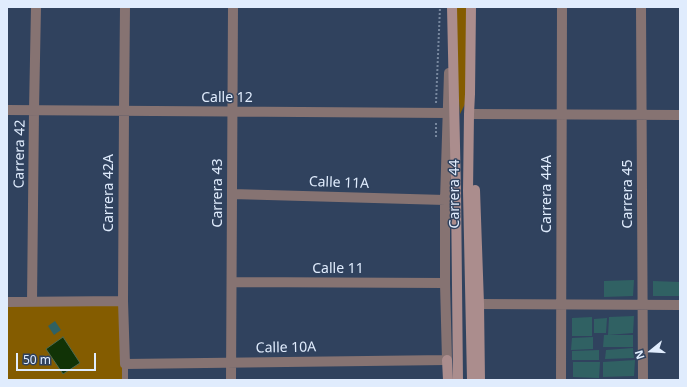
<!DOCTYPE html>
<html>
<head>
<meta charset="utf-8">
<style>
  body { margin:0 }
  #map { position:relative; width:687px; height:387px; overflow:hidden; background:#30425e; font-family:"Noto Sans",sans-serif }
  canvas { display:block }
  .frame { position:absolute; inset:0; border:8px solid #e0ecfd; pointer-events:none }
  .north { position:absolute; left:631px; top:331px; width:40px; height:40px; -webkit-text-stroke:3px #30425e; paint-order:stroke; rotate:252deg; font-size:11px; font-weight:700; line-height:16px; text-align:center; color:#e0ecfd }
  .north::after { content:''; display:block; margin:auto; width:14px; height:18px; background:#e0ecfd; clip-path:polygon(50% 0,100% 100%,50% 72%,0 100%) }
  .scale { position:absolute; left:16px; top:353px; width:80px; height:18px; box-sizing:border-box; border:2px solid #e0ecfd; border-top:0; padding-left:5px; font-size:12px; line-height:14px; white-space:nowrap; color:#e0ecfd; -webkit-text-stroke:3px #30425e; paint-order:stroke }
</style>
</head>
<body>
<div id="map">
<canvas width="687" height="387"></canvas>
<div class="frame"></div>
<div class="north">N</div>
<div class="scale">50 m</div>
</div>
<script>
const context = document.querySelector('canvas').getContext('2d');
context.lineJoin = 'round';
function fill(path, color) {
  context.fillStyle = color;
  context.fill(path, 'evenodd');
}
function poly(rows) {
  const path = new Path2D();
  for (const r of rows) {
    path.moveTo(r[0], r[1]);
    for (let i = 2; i < r.length; i += 2) path.lineTo(r[i], r[i + 1]);
  }
  return path;
}
function stroke(path, color, width, dash) {
  context.strokeStyle = color;
  context.lineWidth = width;
  context.lineCap = dash ? 'butt' : 'round';
  context.setLineDash(dash || []);
  context.stroke(path);
}
function write(font, color, halo, rows, align = 'center') {
  context.font = font + ' "Noto Sans",sans-serif';
  context.lineWidth = 3;
  context.setLineDash([]);
  context.textBaseline = 'middle';
  context.strokeStyle = halo;
  context.fillStyle = color;
  for (const [text, x, y, turn = 0] of rows) {
    context.save();
    context.translate(x, y);
    context.rotate((+turn || 0) * Math.PI / 180);
    context.textAlign = isNaN(turn) ? turn : align;
    if (halo) context.strokeText(text, 0, 0);
    context.fillText(text, 0, 0);
    context.restore();
  }
}
const green = poly([
  [452,7,471,7,470,94,460,114],
  [123,301,125,380,7,380,7,302]
]);
const water = poly([
  [63,337,80,363,63,374,46,349,63,337]
]);
const building = poly([
  [634,280,633,296,604,297,604,281],
  [653,281,680,282,680,296,653,296],
  [634,316,633,333,608,335,609,317],
  [592,317,592,336,572,336,572,318],
  [607,318,606,333,594,333,594,319],
  [55,321,61,330,54,335,48,326],
  [604,335,633,335,633,347,603,347],
  [593,337,593,349,571,350,572,338],
  [633,348,634,358,605,359,606,350],
  [599,350,599,360,572,360,572,351],
  [635,360,634,376,603,377,603,362],
  [573,362,600,362,599,378,573,377]
]);
const path = poly([
  [436,103,440,7],
  [436,123,436,137]
]);
const lane = poly([
  [125,364,125,380]
]);
const street = poly([
  [125,7,124,111,123,301,125,364,447,360,445,283,445,200,449,73],
  [641,7,643,380],
  [7,110,448,113],
  [472,114,680,115],
  [232,194,445,200],
  [232,282,445,283],
  [7,302,123,301],
  [32,302,34,110,36,7],
  [479,304,680,305],
  [231,380,233,7],
  [561,380,562,7]
]);
const secondary = poly([
  [452,7,456,191,458,380],
  [471,7,470,94,469,114,468,191,472,380],
  [475,190,479,304,480,380],
  [447,360,448,380]
]);
const streetNames = [
  ["Calle 12",227,98],
  ["Carrera 42",20,154,-89],
  ["Calle 11A",339,183,2],
  ["Carrera 42A",109,193,-90],
  ["Carrera 43",218,193,-90],
  ["Carrera 44",455,194,-90],
  ["Carrera 44A",547,194,-90],
  ["Carrera 45",628,194,-90],
  ["Calle 11",338,269],
  ["Calle 10A",286,348,-1]
];
fill(green, '#845c00');
fill(water, '#113306');
stroke(water, '#4f6a50', 1);
fill(building, '#306163');
stroke(path, '#77879e', 2, [2, 2]);
stroke(lane, '#867372', 6);
stroke(street, '#867372', 10);
stroke(secondary, '#ab8d8d', 10);
write('14px', '#e0ecfd', '#30425e', streetNames);
</script>
</body>
</html>
